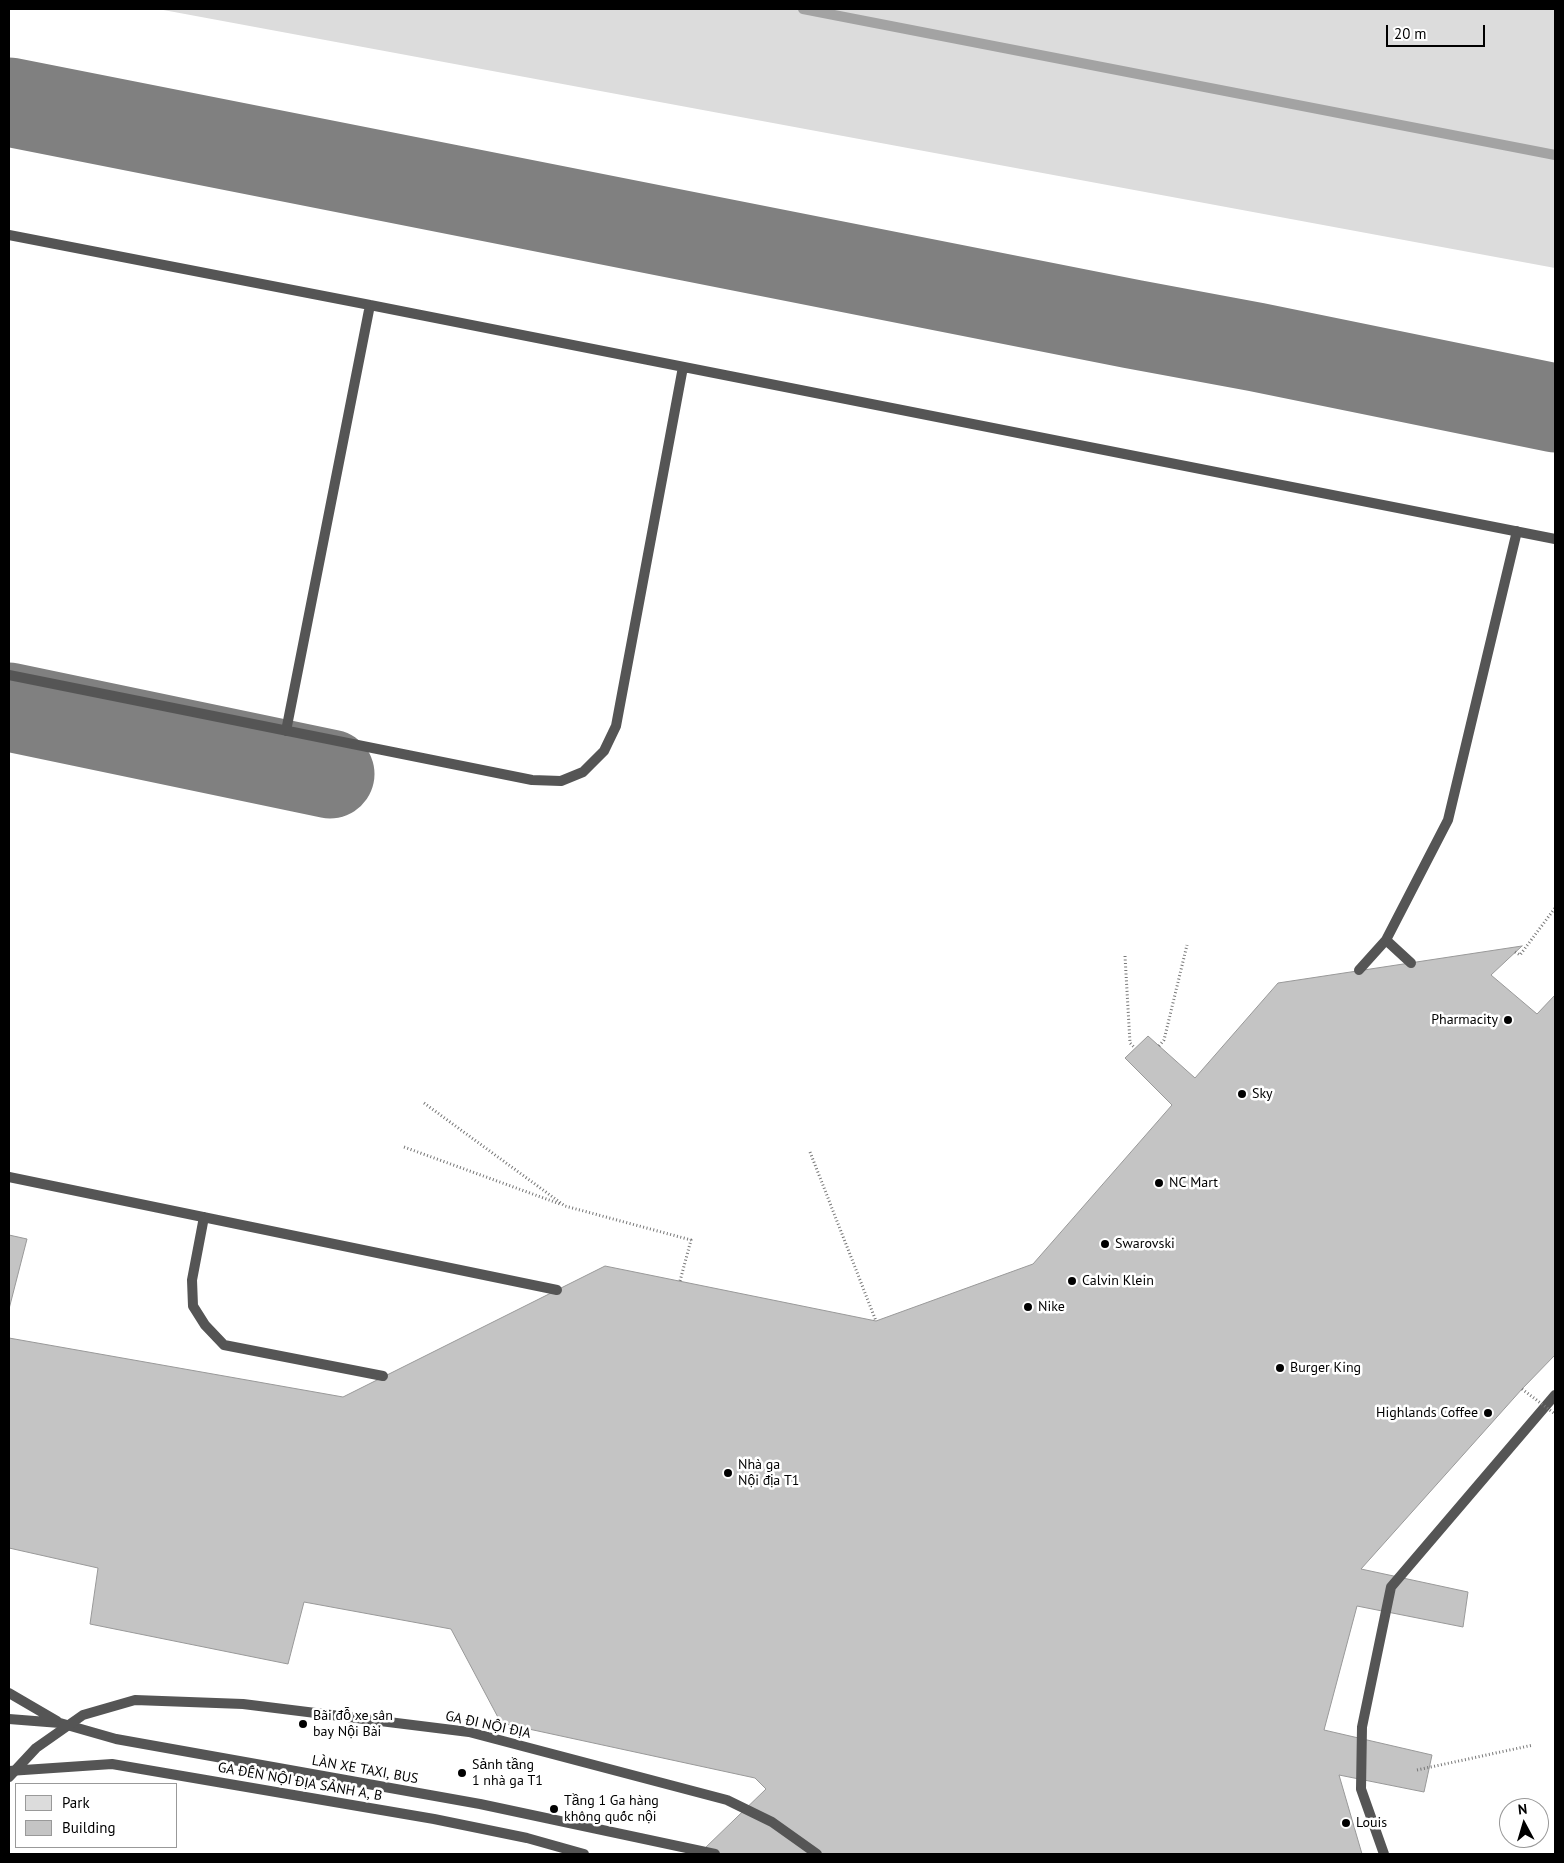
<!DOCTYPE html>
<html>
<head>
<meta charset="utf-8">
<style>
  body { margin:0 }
  #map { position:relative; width:1564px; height:1863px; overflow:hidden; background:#fff; font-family:"PT Sans",sans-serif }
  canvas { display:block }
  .frame { position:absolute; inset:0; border:10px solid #000; pointer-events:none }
  .legend { position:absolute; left:15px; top:1783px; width:162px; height:65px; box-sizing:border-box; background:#fff; border:1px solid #999; margin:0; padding:6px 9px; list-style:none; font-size:15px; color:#000 }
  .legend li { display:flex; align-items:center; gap:10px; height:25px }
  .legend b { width:25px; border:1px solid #999 }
  .north { position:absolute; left:1499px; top:1798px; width:50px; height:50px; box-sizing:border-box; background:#fff; border:1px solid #999; border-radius:50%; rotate:354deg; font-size:14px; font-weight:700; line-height:20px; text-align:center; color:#000 }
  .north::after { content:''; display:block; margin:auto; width:18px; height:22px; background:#000; clip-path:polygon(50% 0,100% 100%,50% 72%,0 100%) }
  .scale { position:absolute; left:1386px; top:25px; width:99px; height:22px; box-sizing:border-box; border:2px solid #000; border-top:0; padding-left:6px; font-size:15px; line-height:18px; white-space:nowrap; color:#000; -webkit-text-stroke:4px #fff; paint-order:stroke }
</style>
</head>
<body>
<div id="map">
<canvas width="1564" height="1863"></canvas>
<div class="frame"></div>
<ul class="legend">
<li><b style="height:14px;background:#dcdcdc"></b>Park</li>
<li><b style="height:14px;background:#c4c4c4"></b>Building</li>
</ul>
<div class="north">N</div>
<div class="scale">20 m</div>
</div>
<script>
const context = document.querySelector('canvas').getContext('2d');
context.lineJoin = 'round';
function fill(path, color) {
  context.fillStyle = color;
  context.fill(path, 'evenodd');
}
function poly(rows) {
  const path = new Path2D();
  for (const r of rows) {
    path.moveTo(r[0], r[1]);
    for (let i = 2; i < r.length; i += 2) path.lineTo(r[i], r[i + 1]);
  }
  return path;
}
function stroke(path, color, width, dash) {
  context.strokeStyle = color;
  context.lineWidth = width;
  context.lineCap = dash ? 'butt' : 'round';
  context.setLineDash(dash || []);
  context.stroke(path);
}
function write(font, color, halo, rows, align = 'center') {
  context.font = font + ' "PT Sans",sans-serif';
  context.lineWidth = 5;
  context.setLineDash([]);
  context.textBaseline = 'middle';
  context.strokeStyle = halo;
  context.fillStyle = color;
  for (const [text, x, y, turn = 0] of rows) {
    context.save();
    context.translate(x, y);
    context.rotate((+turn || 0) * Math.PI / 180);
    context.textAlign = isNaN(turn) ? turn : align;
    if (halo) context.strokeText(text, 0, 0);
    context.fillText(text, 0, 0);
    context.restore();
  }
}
const green = poly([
  [158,9,1555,9,1555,268]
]);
const stream = poly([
  [803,9,1555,155]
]);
const taxiway = poly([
  [9,102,1132,324,1256,347,1555,408],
  [9,707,330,774]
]);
const building = poly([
  [1522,946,1491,975,1537,1014,1555,995,1555,1355,1522,1389,1361,1569,1468,1592,1463,1627,1357,1606,1324,1730,1432,1755,1424,1792,1339,1775,1362,1854,709,1854,704,1849,766,1789,755,1778,501,1723,451,1629,304,1602,288,1664,90,1624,98,1568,9,1548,9,1338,343,1397,605,1266,876,1321,1033,1264,1172,1105,1125,1058,1148,1036,1195,1078,1278,983,1522,946],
  [9,1235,27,1239,9,1309,9,1235]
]);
const path = poly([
  [1515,952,1520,955,1555,908],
  [1125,956,1130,1043,1135,1048],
  [1159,1046,1164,1040,1187,945],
  [424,1103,565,1206,691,1240,680,1281],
  [404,1147,560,1204],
  [810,1152,876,1321],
  [1417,1770,1533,1745]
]);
const lane = poly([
  [9,235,370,305,1555,539],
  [9,675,532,780,561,781,583,772,604,751,616,726,683,367],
  [286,731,370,305],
  [1386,940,1411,963],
  [1359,970,1386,940,1448,820,1517,531],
  [9,1177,557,1290],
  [204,1217,192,1280,193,1306,205,1325,224,1345,383,1376],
  [9,1693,57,1721],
  [9,1719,60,1723,116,1739,480,1804,715,1854],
  [9,1771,112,1764,434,1819,527,1838,584,1854],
  [1384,1854,1361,1789,1362,1727,1391,1587,1555,1395]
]);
const pathBridge = poly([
  [1522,1389,1555,1414]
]);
const laneBridge = poly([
  [9,1777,36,1748,83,1715,135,1700,243,1704,469,1732,727,1800,772,1822,817,1854]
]);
const markers = [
  [1508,1020,5,"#000"],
  [1242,1094,5,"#000"],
  [1159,1183,5,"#000"],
  [1105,1244,5,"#000"],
  [1072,1281,5,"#000"],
  [1028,1307,5,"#000"],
  [1280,1368,5,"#000"],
  [1488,1413,5,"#000"],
  [728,1473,5,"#000"],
  [303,1724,5,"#000"],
  [462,1773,5,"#000"],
  [554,1809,5,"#000"],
  [1346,1823,5,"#000"]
];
const poiNames = [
  ["Pharmacity",1498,1020,"right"],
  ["Sky",1252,1094],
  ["NC Mart",1169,1183],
  ["Swarovski",1115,1244],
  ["Calvin Klein",1082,1281],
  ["Nike",1038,1307],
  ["Burger King",1290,1368],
  ["Highlands Coffee",1478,1413,"right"],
  ["Nhà ga",738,1465],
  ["Nội địa T1",738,1481],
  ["Bãi đỗ xe sân",313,1716],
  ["bay Nội Bài",313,1732],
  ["Sảnh tầng",472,1765],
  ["1 nhà ga T1",472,1781],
  ["Tầng 1 Ga hàng",564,1801],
  ["không quốc nội",564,1817],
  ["Louis",1356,1823]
];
const streetNames = [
  ["GA ĐI NỘI ĐỊA",488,1725,12],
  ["LÀN XE TAXI, BUS",365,1770,10],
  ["GA ĐẾN NỘI ĐỊA SẢNH A, B",300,1782,10]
];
fill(green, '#dcdcdc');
stroke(stream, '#a3a3a3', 10);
stroke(taxiway, '#808080', 89);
fill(building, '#c4c4c4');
stroke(building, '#999', 1);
stroke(path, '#777', 3, [1, 2.5]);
stroke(lane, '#555', 10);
stroke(pathBridge, '#777', 3, [1, 2.5]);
stroke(laneBridge, '#555', 10);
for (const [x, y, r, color] of markers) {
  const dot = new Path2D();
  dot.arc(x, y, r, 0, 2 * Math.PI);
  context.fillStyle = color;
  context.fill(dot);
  stroke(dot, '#fff', 2);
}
write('14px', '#000', '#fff', poiNames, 'left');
write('14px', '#000', '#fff', streetNames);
</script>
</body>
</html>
